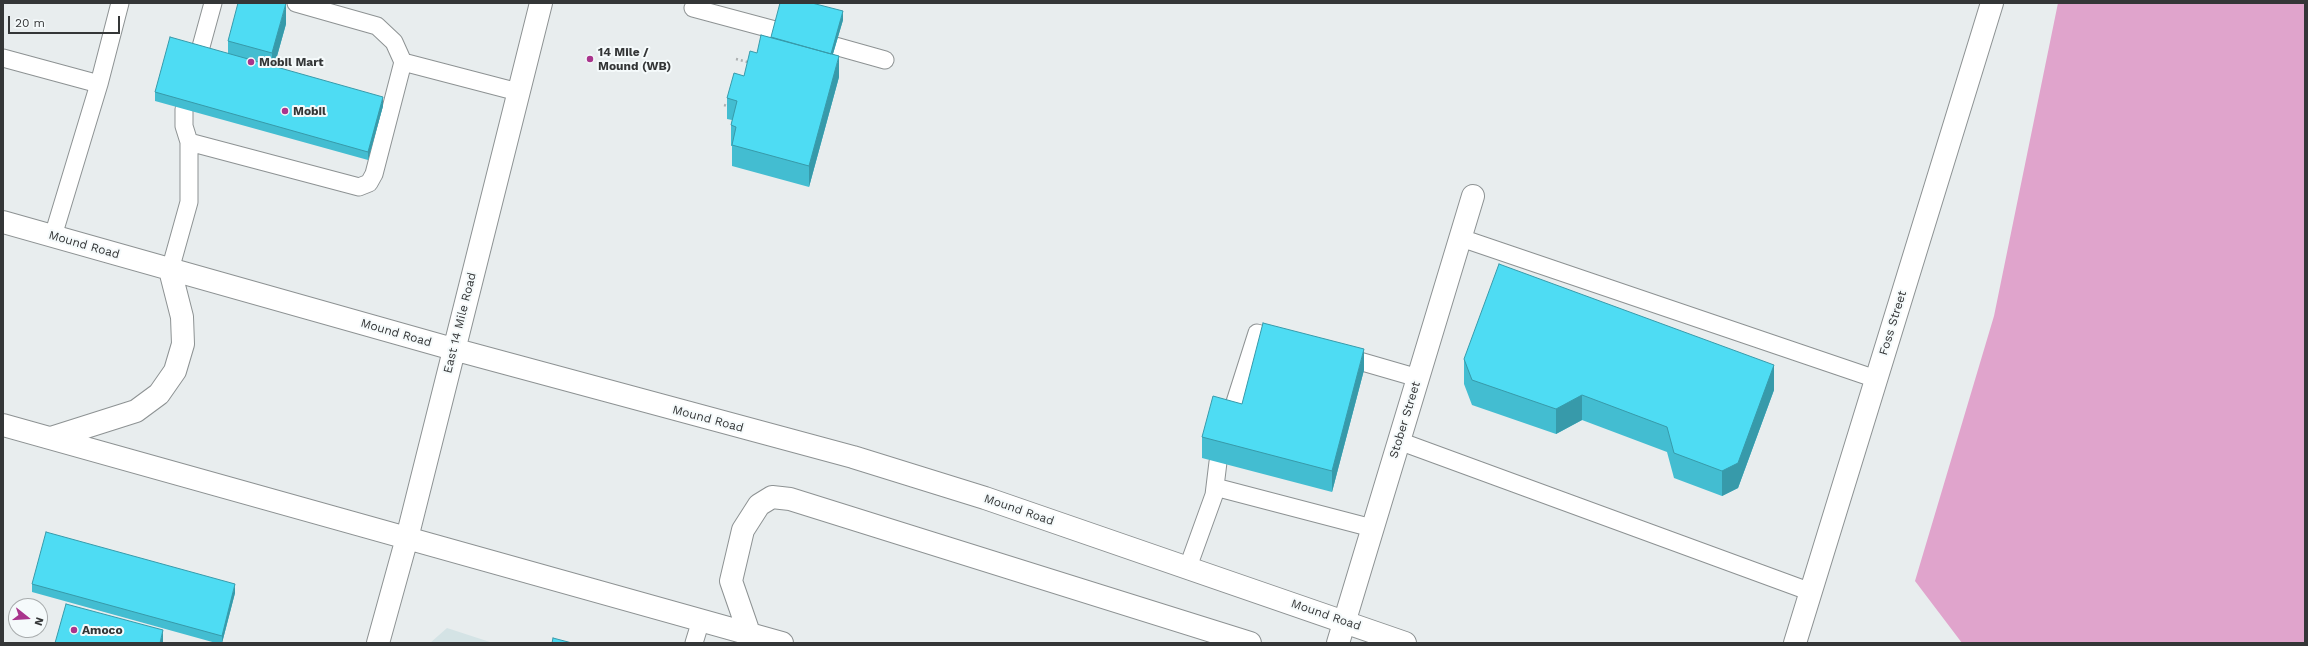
<!DOCTYPE html>
<html>
<head>
<meta charset="utf-8">
<style>
  body { margin:0 }
  #map { position:relative; width:2308px; height:646px; overflow:hidden; background:#e8edee; font-family:"Work Sans",sans-serif }
  canvas { display:block }
  .frame { position:absolute; inset:0; border:4px solid #343637; pointer-events:none }
  .north { position:absolute; left:8px; top:598px; width:40px; height:40px; box-sizing:border-box; background:#f5fafb; border:1px solid #a8acad; border-radius:50%; rotate:107deg; font-size:11px; font-weight:700; line-height:16px; text-align:center; color:#343637 }
  .north::after { content:''; display:block; margin:auto; width:14px; height:18px; background:#a9348c; clip-path:polygon(50% 0,100% 100%,50% 72%,0 100%) }
  .scale { position:absolute; left:8px; top:16px; width:112px; height:18px; box-sizing:border-box; border:2px solid #343637; border-top:0; padding-left:5px; font-size:12px; line-height:14px; white-space:nowrap; color:#343637; -webkit-text-stroke:3px #f5fafb; paint-order:stroke }
</style>
</head>
<body>
<div id="map">
<canvas width="2308" height="646"></canvas>
<div class="frame"></div>
<div class="north">N</div>
<div class="scale">20 m</div>
</div>
<script>
const context = document.querySelector('canvas').getContext('2d');
context.lineJoin = 'round';
function fill(path, color) {
  context.fillStyle = color;
  context.fill(path, 'evenodd');
}
function poly(rows) {
  const path = new Path2D();
  for (const r of rows) {
    path.moveTo(r[0], r[1]);
    for (let i = 2; i < r.length; i += 2) path.lineTo(r[i], r[i + 1]);
  }
  return path;
}
function stroke(path, color, width, dash) {
  context.strokeStyle = color;
  context.lineWidth = width;
  context.lineCap = dash ? 'butt' : 'round';
  context.setLineDash(dash || []);
  context.stroke(path);
}
function write(font, color, halo, rows, align = 'center') {
  context.font = font + ' "Work Sans",sans-serif';
  context.lineWidth = 4;
  context.setLineDash([]);
  context.textBaseline = 'middle';
  context.strokeStyle = halo;
  context.fillStyle = color;
  for (const [text, x, y, turn = 0] of rows) {
    context.save();
    context.translate(x, y);
    context.rotate((+turn || 0) * Math.PI / 180);
    context.textAlign = isNaN(turn) ? turn : align;
    if (halo) context.strokeText(text, 0, 0);
    context.fillText(text, 0, 0);
    context.restore();
  }
}
const built = poly([
  [447,628,490,642,494,643,430,643]
]);
const green = poly([
  [2058,3,2305,3,2305,643,1962,643,1915,581,1994,316]
]);
const path = poly([
  [736,59,751,63],
  [724,105,730,107]
]);
const lane = poly([
  [296,3,377,26,394,42,403,62],
  [693,8,775,30],
  [835,46,885,60],
  [199,54,213,3],
  [3,58,99,84],
  [184,109,184,126,189,142],
  [53,236,99,84,120,3],
  [1461,238,1876,379],
  [170,270,189,202,189,142,359,187,369,183,374,174,403,62,518,92],
  [1342,356,1418,378],
  [1229,421,1257,333,1281,340],
  [1399,441,1811,592],
  [1215,487,1372,528],
  [1188,567,1214,495,1218,462],
  [694,643,701,620]
]);
const street = poly([
  [1338,643,1473,196],
  [1795,643,1992,3]
]);
const secondary = poly([
  [3,222,453,349,853,457,985,498,1405,643],
  [3,425,782,643],
  [51,438,136,411,159,394,175,371,183,344,182,317,170,270],
  [749,633,731,581,743,530,759,505,772,497,790,499,1250,643],
  [378,643,407,538,541,3]
]);
const wall = poly([
  [843,20,833,54,839,77,809,187,732,166,732,146,731,146,731,125,732,120,727,119,727,98,744,76,757,53,771,37],
  [286,24,274,67,383,106,368,160,155,101,155,92,228,54,228,41],
  [1464,359,1774,390,1738,488,1722,496,1674,478,1667,452,1582,420,1556,434,1472,405,1464,384],
  [1364,370,1332,492,1202,458,1202,437,1242,404],
  [32,584,235,593,222,643,216,643,32,592]
]);
const shadedWall = poly([
  [286,3,286,24,272,74,272,53],
  [843,11,843,20,827,74,827,65],
  [839,56,839,77,809,187,809,166],
  [383,97,383,106,368,160,368,152],
  [1364,349,1364,370,1332,492,1332,471],
  [1774,365,1774,390,1738,488,1722,496,1722,471],
  [1582,395,1582,420,1556,434,1556,409],
  [235,584,235,593,222,643,222,636],
  [163,630,163,643,160,643]
]);
const building = poly([
  [238,3,286,3,272,53,228,41,238,3],
  [780,3,812,3,843,11,831,54,771,37,780,3],
  [761,35,839,56,809,166,732,145,736,127,731,125,737,101,727,98,734,73,744,76,750,51,757,53,761,35],
  [170,37,383,97,368,152,155,92,170,37],
  [1499,264,1774,365,1738,463,1722,471,1674,453,1667,427,1582,395,1556,409,1472,380,1464,359,1499,264],
  [1263,323,1364,349,1332,471,1202,437,1213,396,1242,404,1263,323],
  [46,532,235,584,222,636,32,584,46,532],
  [66,604,163,630,160,643,55,643,66,604],
  [553,638,572,643,552,643,553,638]
]);
const markers = [
  [590,59,4,"#a9348c"],
  [251,62,4,"#a9348c"],
  [285,111,4,"#a9348c"],
  [74,630,4,"#a9348c"]
];
const poiNames = [
  ["14 Mile /",598,52],
  ["Mound (WB)",598,66],
  ["Mobil Mart",259,62],
  ["Mobil",293,111],
  ["Amoco",82,630]
];
const streetNames = [
  ["Mound Road",84,245,16],
  ["East 14 Mile Road",460,323,-76],
  ["Foss Street",1893,323,-73],
  ["Mound Road",396,333,16],
  ["Mound Road",708,419,15],
  ["Stober Street",1405,420,-73],
  ["Mound Road",1019,510,19],
  ["Mound Road",1326,615,19]
];
fill(built, '#d4e3e5');
fill(green, '#e0a4cc');
stroke(lane, '#8d9293', 19);
stroke(street, '#8d9293', 24);
stroke(secondary, '#8d9293', 24);
stroke(path, '#acb0b1', 2.5, [2, 3]);
stroke(lane, '#fff', 17);
stroke(street, '#fff', 22);
stroke(secondary, '#fff', 22);
fill(wall, '#43bdd1');
fill(shadedWall, '#379aaa');
fill(building, '#4edcf3');
stroke(building, '#379aaa', 1);
for (const [x, y, r, color] of markers) {
  const dot = new Path2D();
  dot.arc(x, y, r, 0, 2 * Math.PI);
  context.fillStyle = color;
  context.fill(dot);
  stroke(dot, '#f5fafb', 1.5);
}
write('bold 12px', '#343637', '#f5fafb', poiNames, 'left');
write('12px', '#343637', '#f5fafb', streetNames);
</script>
</body>
</html>
